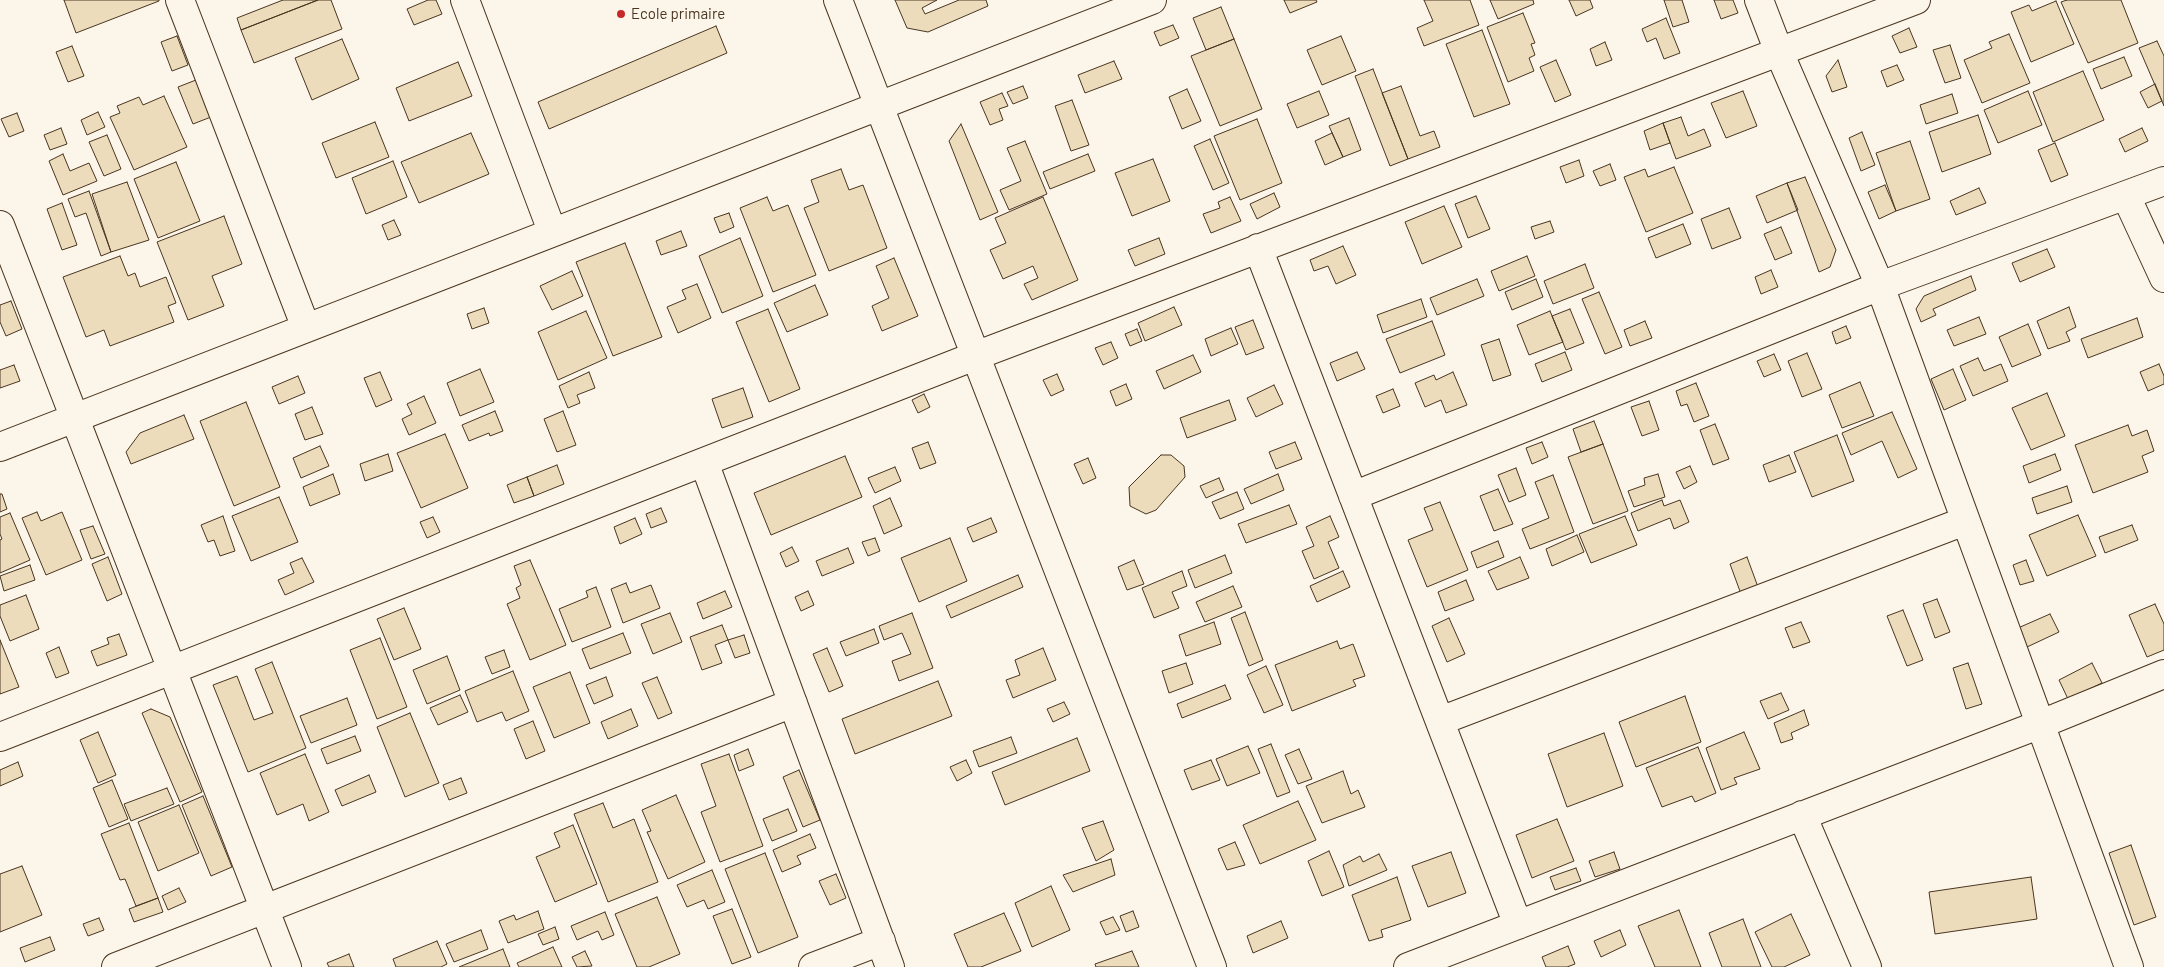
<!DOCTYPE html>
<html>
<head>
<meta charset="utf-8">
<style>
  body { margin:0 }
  canvas { display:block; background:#fbf6e9 }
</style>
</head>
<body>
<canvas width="2164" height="967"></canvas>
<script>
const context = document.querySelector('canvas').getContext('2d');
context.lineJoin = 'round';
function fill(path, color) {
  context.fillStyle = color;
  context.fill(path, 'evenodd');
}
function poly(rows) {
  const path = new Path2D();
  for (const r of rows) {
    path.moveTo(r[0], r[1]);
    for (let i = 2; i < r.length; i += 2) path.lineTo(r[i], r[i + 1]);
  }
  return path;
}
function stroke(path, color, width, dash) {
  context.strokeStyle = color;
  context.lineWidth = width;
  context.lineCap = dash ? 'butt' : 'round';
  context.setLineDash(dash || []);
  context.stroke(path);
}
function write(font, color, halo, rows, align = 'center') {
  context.font = font + ' Barlow,sans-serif';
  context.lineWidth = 4;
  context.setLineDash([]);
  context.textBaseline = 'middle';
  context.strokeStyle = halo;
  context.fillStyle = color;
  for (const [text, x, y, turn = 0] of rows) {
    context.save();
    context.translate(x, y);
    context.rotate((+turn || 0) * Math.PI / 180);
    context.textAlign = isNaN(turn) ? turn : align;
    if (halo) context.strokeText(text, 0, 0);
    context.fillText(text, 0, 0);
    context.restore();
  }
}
const building = poly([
  [64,0,159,0,159,1,76,33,64,0],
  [283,0,318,0,241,30,237,18,283,0],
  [318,0,331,0,342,29,254,63,241,30,318,0],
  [428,0,436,0,442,14,414,25,407,9,428,0],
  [895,0,937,0,922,8,925,14,959,0,986,0,988,6,928,32,907,28,895,0],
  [1284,0,1316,0,1317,2,1290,13,1284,0],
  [1424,0,1470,0,1479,25,1424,46,1417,28,1433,21,1424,0],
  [1490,0,1533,0,1534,4,1498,19,1490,0],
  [1569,0,1590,0,1593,8,1576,16,1569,0],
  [1664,0,1682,0,1689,22,1673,27,1664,0],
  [1714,0,1733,0,1738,13,1721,19,1714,0],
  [2067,0,2121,0,2138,43,2088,63,2061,2,2067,0],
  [2056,1,2074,44,2031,62,2011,12,2029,5,2032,11,2056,1],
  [1221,7,1234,39,1206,50,1193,18,1221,7],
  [1523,13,1535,43,1531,44,1535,55,1529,58,1534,71,1508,82,1487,27,1523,13],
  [1666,18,1680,53,1664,59,1656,38,1647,42,1642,29,1666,18],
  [1173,25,1179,38,1160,46,1154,32,1173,25],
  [716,26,727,53,549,129,538,102,716,26],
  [1909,28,1917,47,1900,53,1892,36,1909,28],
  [1482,30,1510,104,1474,117,1446,44,1482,30],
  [2009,34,2030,83,1982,103,1964,60,1992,48,1989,42,2009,34],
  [177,36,188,65,172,71,161,42,177,36],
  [1341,36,1356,71,1322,85,1307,50,1341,36],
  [342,39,359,79,312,100,295,58,342,39],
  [1234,39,1262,109,1220,126,1191,56,1234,39],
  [2157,41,2164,56,2164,106,2139,48,2157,41],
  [1605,42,1612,60,1596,66,1590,49,1605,42],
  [1950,45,1961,78,1945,83,1933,50,1950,45],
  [72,46,84,76,68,82,56,52,72,46],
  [2124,57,2132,76,2101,89,2093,69,2124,57],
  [1556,60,1571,95,1555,102,1540,67,1556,60],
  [1838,60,1847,87,1832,92,1826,76,1838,60],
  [1114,61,1122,79,1085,93,1078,75,1114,61],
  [458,62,472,96,409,121,396,88,458,62],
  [1897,65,1904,80,1887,87,1881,71,1897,65],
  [1373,69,1408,159,1390,166,1355,76,1373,69],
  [2083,71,2104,120,2053,142,2033,92,2083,71],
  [196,80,211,117,193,124,178,87,196,80],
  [2155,84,2162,101,2148,108,2140,92,2155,84],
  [1023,86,1028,98,1013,104,1007,92,1023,86],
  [1401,86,1420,136,1434,131,1440,147,1408,159,1382,93,1401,86],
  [1187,89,1201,121,1182,129,1169,97,1187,89],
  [1319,91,1329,115,1297,128,1287,104,1319,91],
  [1743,91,1757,126,1726,138,1711,103,1743,91],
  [2028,91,2042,125,1998,143,1984,110,2028,91],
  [1002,93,1008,106,999,109,1003,120,990,125,980,102,1002,93],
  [1952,94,1958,113,1926,124,1920,105,1952,94],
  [164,96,187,147,134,170,110,117,120,113,117,106,139,97,143,105,164,96],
  [1072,100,1089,145,1071,151,1055,106,1072,100],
  [98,112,105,127,87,135,81,120,98,112],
  [17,113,24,131,9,137,1,119,17,113],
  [1978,115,1991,154,1942,172,1929,132,1978,115],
  [1681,117,1688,136,1704,129,1711,146,1676,159,1663,123,1681,117],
  [1349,118,1361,150,1343,157,1329,126,1349,118],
  [1257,119,1282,183,1240,200,1214,136,1257,119],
  [375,122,389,157,336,178,322,143,375,122],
  [1663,123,1670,143,1650,150,1644,131,1663,123],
  [961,124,998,212,980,220,949,141,961,124],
  [61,128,67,144,50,150,44,135,61,128],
  [2142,128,2148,141,2125,152,2119,139,2142,128],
  [1862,132,1875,165,1861,171,1849,138,1862,132],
  [471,133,489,174,419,203,401,162,471,133],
  [1332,133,1343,157,1325,165,1315,141,1332,133],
  [107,135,121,169,104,176,89,142,107,135],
  [1210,139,1229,183,1213,190,1194,146,1210,139],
  [1025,141,1047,194,1009,210,1000,190,1021,181,1007,148,1025,141],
  [1910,141,1930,199,1896,211,1876,153,1910,141],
  [2055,143,2068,175,2051,182,2038,150,2055,143],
  [63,154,70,171,89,163,97,181,63,195,49,161,63,154],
  [1088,154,1095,171,1050,189,1043,172,1088,154],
  [1153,159,1170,201,1132,216,1115,173,1153,159],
  [1579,160,1584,176,1566,183,1560,167,1579,160],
  [393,161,407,197,366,214,352,178,393,161],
  [176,162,200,221,158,238,134,179,176,162],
  [1610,164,1616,180,1600,186,1593,171,1610,164],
  [1674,167,1693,213,1646,232,1624,177,1645,169,1648,177,1674,167],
  [841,169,849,190,863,185,887,248,829,271,804,208,819,202,811,180,841,169],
  [1805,177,1836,250,1830,267,1819,272,1787,183,1805,177],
  [127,182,149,240,111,252,92,194,127,182],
  [1787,183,1798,210,1767,223,1756,196,1787,183],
  [1885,185,1896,211,1879,219,1868,192,1885,185],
  [1979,188,1986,203,1956,215,1950,201,1979,188],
  [89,191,111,252,101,256,86,213,75,217,68,199,89,191],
  [1274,193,1280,207,1257,219,1250,204,1274,193],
  [1476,196,1490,229,1468,238,1455,204,1476,196],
  [767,197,773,211,788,205,816,275,773,292,740,208,767,197],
  [1043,197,1078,280,1032,300,1024,284,1038,278,1033,266,1003,279,990,250,1006,243,995,218,1043,197],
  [1230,197,1241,221,1211,233,1203,214,1220,208,1218,202,1230,197],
  [62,203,77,245,62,250,47,209,62,203],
  [1444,206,1462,247,1422,264,1405,222,1444,206],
  [1729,208,1741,238,1712,249,1701,219,1729,208],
  [729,213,734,227,720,233,714,218,729,213],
  [224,216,242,264,212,276,224,306,188,320,157,242,224,216],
  [394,220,401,235,388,240,382,225,394,220],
  [1550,221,1554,232,1535,239,1531,227,1550,221],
  [1683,224,1691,244,1656,258,1648,238,1683,224],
  [1781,227,1792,253,1775,260,1764,234,1781,227],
  [681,231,687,246,661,255,656,241,681,231],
  [740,238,763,296,722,313,699,256,740,238],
  [1159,238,1165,254,1135,266,1128,250,1159,238],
  [625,243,662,337,613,356,576,262,625,243],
  [1343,246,1356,275,1336,284,1328,266,1314,271,1310,260,1343,246],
  [2047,249,2055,267,2020,282,2012,263,2047,249],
  [120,256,128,276,135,273,140,287,166,277,176,303,168,306,174,322,110,346,104,330,86,337,63,277,120,256],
  [1527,256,1535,276,1499,291,1491,271,1527,256],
  [894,258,918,316,882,331,872,306,889,298,876,266,894,258],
  [1585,264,1594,288,1553,304,1544,281,1585,264],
  [1771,270,1778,287,1761,294,1755,277,1771,270],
  [572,271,583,296,552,310,540,286,572,271],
  [1971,276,1976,290,1933,309,1936,315,1921,322,1916,309,1924,296,1971,276],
  [1477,279,1484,296,1437,315,1430,298,1477,279],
  [1536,279,1543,297,1512,310,1505,292,1536,279],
  [697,284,711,318,678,333,667,307,686,299,682,290,697,284],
  [815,285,828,315,787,332,774,303,815,285],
  [1599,292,1622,347,1605,354,1582,299,1599,292],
  [1421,299,1427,317,1383,333,1377,315,1421,299],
  [11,301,22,329,6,336,0,322,0,305,11,301],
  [1174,307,1182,325,1145,341,1138,323,1174,307],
  [2069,307,2076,327,2066,332,2070,341,2048,349,2037,321,2069,307],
  [484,308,489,323,472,329,467,314,484,308],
  [768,309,800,389,769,402,736,322,768,309],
  [1570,309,1584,343,1566,350,1552,316,1570,309],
  [586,311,607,358,558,380,538,332,586,311],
  [1550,311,1563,342,1529,355,1517,325,1550,311],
  [1979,317,1986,334,1954,346,1947,330,1979,317],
  [2137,318,2143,337,2088,358,2081,339,2137,318],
  [1253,320,1264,348,1246,355,1235,327,1253,320],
  [1432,321,1445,355,1400,373,1386,339,1432,321],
  [1645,321,1652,338,1630,346,1624,330,1645,321],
  [2028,324,2041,355,2012,367,1999,337,2028,324],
  [1846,326,1851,338,1836,344,1832,332,1846,326],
  [1231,328,1238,344,1211,356,1205,339,1231,328],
  [1137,329,1142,341,1130,346,1125,334,1137,329],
  [1499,339,1511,375,1493,381,1481,345,1499,339],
  [1111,342,1118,358,1103,365,1095,348,1111,342],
  [1357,352,1365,369,1337,381,1330,363,1357,352],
  [1565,352,1572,370,1542,382,1535,364,1565,352],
  [1807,353,1822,389,1802,397,1788,361,1807,353],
  [1774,354,1781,370,1764,377,1757,361,1774,354],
  [1193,355,1201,372,1164,389,1156,371,1193,355],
  [1978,358,1984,371,2001,364,2008,381,1973,396,1960,366,1978,358],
  [2159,364,2164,376,2164,384,2148,391,2140,372,2159,364],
  [14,365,20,381,0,388,0,370,14,365],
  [480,369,494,402,460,416,447,383,480,369],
  [1953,369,1966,400,1944,410,1931,379,1953,369],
  [380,372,392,400,376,407,364,378,380,372],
  [589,372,595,388,577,395,580,403,568,408,559,386,589,372],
  [1453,372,1467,405,1446,413,1441,400,1425,407,1415,383,1434,375,1436,380,1453,372],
  [1057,374,1064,390,1051,396,1043,380,1057,374],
  [298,376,305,393,279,404,272,387,298,376],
  [1860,382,1874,416,1842,428,1829,395,1860,382],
  [1696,383,1709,416,1694,422,1687,404,1681,406,1676,391,1696,383],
  [1126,384,1132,399,1116,406,1110,391,1126,384],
  [1274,385,1283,404,1256,417,1247,398,1274,385],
  [743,388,753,417,722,428,712,399,743,388],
  [1393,389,1400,406,1383,413,1376,396,1393,389],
  [2047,393,2065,436,2031,450,2012,408,2047,393],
  [924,394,930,407,918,413,912,400,924,394],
  [424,396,436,423,409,435,402,419,412,414,407,404,424,396],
  [1229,400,1236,420,1187,438,1180,418,1229,400],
  [1649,401,1659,430,1642,436,1631,407,1649,401],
  [246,402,280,487,234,506,200,421,246,402],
  [312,407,323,434,305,440,295,414,312,407],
  [495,411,503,431,490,436,489,433,469,441,462,425,495,411],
  [563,411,576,445,557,452,544,419,563,411],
  [1892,412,1917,469,1898,478,1882,441,1851,455,1842,433,1892,412],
  [184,415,194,439,131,464,126,452,140,433,184,415],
  [1594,421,1603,444,1581,452,1573,429,1594,421],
  [1715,424,1729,459,1713,465,1700,430,1715,424],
  [2128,425,2132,436,2147,430,2154,451,2142,456,2148,472,2093,493,2075,445,2128,425],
  [445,434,468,488,421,508,397,453,445,434],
  [1837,435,1854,481,1812,497,1794,452,1837,435],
  [928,442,936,463,920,469,912,448,928,442],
  [1295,442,1302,459,1276,469,1269,452,1295,442],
  [1542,442,1548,457,1532,464,1526,448,1542,442],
  [1603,444,1628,511,1593,524,1568,457,1603,444],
  [320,446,329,466,301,478,293,458,320,446],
  [388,454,393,471,365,481,360,464,388,454],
  [2055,454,2061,470,2029,483,2023,466,2055,454],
  [1161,455,1171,455,1184,466,1185,477,1156,510,1146,514,1130,506,1129,487,1161,455],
  [1789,455,1796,472,1769,482,1763,465,1789,455],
  [845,456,862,497,771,535,754,493,845,456],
  [1088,458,1096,478,1083,484,1074,464,1088,458],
  [557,465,564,484,534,496,527,477,557,465],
  [1690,466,1697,482,1684,489,1676,472,1690,466],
  [895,467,901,481,875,493,868,478,895,467],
  [1516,468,1526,495,1509,502,1498,475,1516,468],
  [333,474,340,494,310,506,303,487,333,474],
  [1278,474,1284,490,1251,504,1244,489,1278,474],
  [1658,474,1665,497,1634,507,1628,491,1645,485,1644,478,1658,474],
  [1553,475,1574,532,1530,549,1522,529,1549,518,1535,482,1553,475],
  [527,477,534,496,514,503,507,485,527,477],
  [1219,478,1224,490,1206,498,1200,486,1219,478],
  [2067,486,2072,502,2037,514,2032,498,2067,486],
  [1498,489,1513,524,1494,531,1480,496,1498,489],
  [1237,492,1244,509,1220,519,1212,502,1237,492],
  [0,494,2,494,7,509,0,512,0,494],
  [279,497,298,542,251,561,232,516,279,497],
  [890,498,902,526,884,534,873,506,890,498],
  [1662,500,1664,506,1680,500,1689,522,1674,529,1670,518,1638,531,1631,513,1662,500],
  [1440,502,1468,570,1427,587,1408,540,1433,530,1424,508,1440,502],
  [1289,505,1297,524,1246,543,1238,524,1289,505],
  [661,508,667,522,651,528,646,514,661,508],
  [37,512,41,521,62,512,82,560,46,575,22,518,37,512],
  [10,513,30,560,0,573,0,540,2,539,0,534,0,517,10,513],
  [2078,515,2096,556,2047,576,2029,535,2078,515],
  [223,516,235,551,220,556,214,540,208,542,201,525,223,516],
  [1330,516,1339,537,1328,542,1339,568,1314,579,1302,551,1314,546,1306,527,1330,516],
  [1625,516,1637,545,1591,563,1579,534,1625,516],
  [433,517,440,532,427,538,420,522,433,517],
  [635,518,642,534,620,544,614,527,635,518],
  [991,518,997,532,973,542,967,528,991,518],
  [2132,525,2138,540,2105,553,2099,537,2132,525],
  [93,526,105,554,91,559,80,530,93,526],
  [1577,535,1584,552,1552,566,1546,549,1577,535],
  [875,538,880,551,868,556,862,542,875,538],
  [950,538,967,581,919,602,901,558,950,538],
  [1498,541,1504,557,1477,568,1471,552,1498,541],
  [792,547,799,561,786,567,780,553,792,547],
  [848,548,854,563,822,576,816,561,848,548],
  [1225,555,1232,573,1195,588,1188,570,1225,555],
  [108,557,122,594,107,601,92,564,108,557],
  [1520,557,1529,578,1497,590,1488,571,1520,557],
  [1747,557,1758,587,1741,594,1730,564,1747,557],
  [302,558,314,582,285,595,278,580,294,573,290,563,302,558],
  [530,560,566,645,530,660,507,604,520,598,516,588,521,585,514,566,530,560],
  [1134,560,1144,584,1127,590,1118,567,1134,560],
  [2026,560,2034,581,2020,585,2013,565,2026,560],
  [30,565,35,580,4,591,0,576,30,565],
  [1182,571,1187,586,1172,592,1179,608,1154,618,1142,588,1182,571],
  [1343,571,1350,587,1317,602,1310,586,1343,571],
  [1018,575,1023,587,951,618,946,606,1018,575],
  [1466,580,1474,600,1445,611,1438,592,1466,580],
  [626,583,630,593,651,585,660,608,623,623,611,589,626,583],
  [1233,586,1242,607,1205,622,1196,602,1233,586],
  [596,587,611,627,572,642,559,609,588,597,586,591,596,587],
  [725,591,732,607,703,619,697,603,725,591],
  [808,591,814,605,801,611,795,597,808,591],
  [26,595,39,629,10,641,0,616,0,605,26,595],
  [1937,599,1950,632,1935,638,1923,604,1937,599],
  [2155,604,2164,624,2164,650,2147,657,2129,615,2155,604],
  [404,608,421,649,394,660,377,619,404,608],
  [1903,610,1923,660,1907,666,1887,616,1903,610],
  [1245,612,1263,660,1249,666,1231,618,1245,612],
  [670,613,682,642,653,654,641,624,670,613],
  [912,613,933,668,899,681,892,661,911,654,902,633,884,640,879,626,912,613],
  [2050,614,2059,632,2027,647,2018,628,2050,614],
  [1449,618,1465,654,1447,662,1432,626,1449,618],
  [1214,622,1221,644,1186,656,1179,635,1214,622],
  [1801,622,1810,642,1793,648,1785,628,1801,622],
  [722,625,728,640,715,645,722,663,702,670,690,637,722,625],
  [874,629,879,643,846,656,840,642,874,629],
  [623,633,631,653,590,669,582,649,623,633],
  [119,634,127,655,97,666,91,651,109,644,107,638,119,634],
  [744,635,750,653,735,658,728,640,744,635],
  [380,638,407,707,377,719,350,650,380,638],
  [0,640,19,687,0,694,0,640],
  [1337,641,1340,649,1353,644,1365,676,1353,680,1356,686,1292,711,1275,665,1337,641],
  [59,647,69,673,56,678,46,653,59,647],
  [827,648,843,686,829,692,813,654,827,648],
  [1043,648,1056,680,1013,698,1006,680,1020,675,1015,660,1043,648],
  [504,650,510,667,492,674,485,657,504,650],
  [447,656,460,690,427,704,413,670,447,656],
  [272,662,306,748,248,772,213,685,237,676,254,720,273,713,255,669,272,662],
  [1186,663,1193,684,1169,693,1162,671,1186,663],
  [1968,663,1982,704,1966,709,1953,668,1968,663],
  [2092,663,2102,683,2068,699,2059,680,2092,663],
  [1266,666,1283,705,1264,713,1247,675,1266,666],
  [513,671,529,711,506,721,502,712,477,722,465,691,513,671],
  [570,672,590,723,554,738,533,687,570,672],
  [606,677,613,696,594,704,586,685,606,677],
  [657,677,672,713,658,719,642,683,657,677],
  [938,681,952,716,855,754,842,719,938,681],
  [1225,685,1231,699,1182,718,1177,704,1225,685],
  [1781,693,1789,710,1768,719,1760,701,1781,693],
  [460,695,468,712,438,725,430,708,460,695],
  [1685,696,1701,742,1636,767,1619,722,1685,696],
  [347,698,357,725,311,743,300,716,347,698],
  [1064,702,1070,714,1053,722,1047,709,1064,702],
  [151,709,170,717,202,792,180,802,142,713,151,709],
  [631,709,638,726,608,739,601,722,631,709],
  [1804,710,1809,725,1791,733,1793,739,1781,743,1774,723,1804,710],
  [410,713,439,783,405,797,377,727,410,713],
  [533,721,545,751,526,759,514,729,533,721],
  [98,732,116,775,98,783,80,740,98,732],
  [1744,732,1760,769,1734,778,1737,784,1721,790,1706,748,1744,732],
  [1604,733,1623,786,1567,807,1548,754,1604,733],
  [355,736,361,751,327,764,321,749,355,736],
  [1011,737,1017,753,979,767,973,751,1011,737],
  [1077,738,1090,771,1005,805,992,772,1077,738],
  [1271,744,1290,792,1277,797,1258,749,1271,744],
  [1248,746,1260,773,1227,786,1216,759,1248,746],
  [1698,747,1716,793,1695,802,1692,796,1662,807,1646,768,1698,747],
  [748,749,754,765,739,771,734,755,748,749],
  [1299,749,1312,779,1298,784,1285,755,1299,749],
  [305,754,329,812,309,821,303,804,277,815,260,773,305,754],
  [729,754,763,846,720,862,701,812,716,806,701,764,729,754],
  [966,760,972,773,957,781,950,767,966,760],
  [1211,760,1220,780,1192,790,1184,770,1211,760],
  [18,762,23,776,0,786,0,770,18,762],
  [799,770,820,820,803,827,783,777,799,770],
  [1343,771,1351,794,1358,790,1365,807,1322,823,1306,786,1343,771],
  [369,775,376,792,342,806,335,790,369,775],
  [461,778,467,793,449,800,443,785,461,778],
  [112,780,128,819,109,827,93,788,112,780],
  [167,788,174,804,131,821,124,804,167,788],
  [676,795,705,862,668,879,647,832,651,831,642,810,676,795],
  [203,796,232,867,211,876,182,805,203,796],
  [1298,801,1316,840,1260,864,1243,825,1298,801],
  [603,803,613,828,634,819,658,882,608,902,574,814,603,803],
  [179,805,199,853,158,871,138,822,179,805],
  [788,809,797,831,772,841,763,819,788,809],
  [1557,819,1574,861,1532,878,1516,835,1557,819],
  [1103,821,1114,850,1096,861,1082,828,1103,821],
  [129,823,158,898,136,906,125,879,120,880,101,834,129,823],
  [573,825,597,884,555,902,536,857,560,847,554,833,573,825],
  [810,834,816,848,797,856,801,864,782,872,773,850,810,834],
  [1235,842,1245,865,1227,870,1218,849,1235,842],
  [2131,845,2156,917,2134,925,2109,853,2131,845],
  [1329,851,1344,887,1322,896,1308,861,1329,851],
  [1451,852,1466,893,1428,907,1412,866,1451,852],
  [1614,852,1620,869,1595,877,1589,861,1614,852],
  [765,853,798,937,758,953,725,869,765,853],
  [1379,854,1387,870,1349,886,1343,865,1360,856,1363,862,1379,854],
  [1111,859,1115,875,1073,892,1063,875,1111,859],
  [22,866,42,915,0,932,0,874,22,866],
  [1576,868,1581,881,1555,890,1550,877,1576,868],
  [712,870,725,902,708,909,704,900,687,907,677,885,712,870],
  [836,874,846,898,830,905,819,881,836,874],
  [1397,877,1411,920,1381,930,1383,937,1369,941,1352,895,1397,877],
  [2031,877,2037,919,1935,934,1929,892,2031,877],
  [1051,886,1070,930,1032,947,1015,903,1051,886],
  [179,888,186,902,168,910,162,896,179,888],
  [657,897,680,954,649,967,637,967,615,914,657,897],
  [158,898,163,912,134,922,129,909,158,898],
  [732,909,751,957,732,964,713,916,732,909],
  [1679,910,1701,967,1655,967,1638,926,1679,910],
  [538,911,544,929,508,943,499,921,514,915,516,920,538,911],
  [1133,911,1139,927,1126,932,1120,916,1133,911],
  [605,912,614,935,602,940,598,931,577,940,571,926,605,912],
  [1004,913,1021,951,981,967,968,967,954,934,1004,913],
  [1791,914,1810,955,1784,967,1772,967,1755,932,1791,914],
  [1113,917,1120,930,1106,935,1100,922,1113,917],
  [99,918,104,930,88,936,83,924,99,918],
  [1743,919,1761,967,1722,967,1709,933,1743,919],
  [1281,921,1288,938,1253,953,1247,936,1281,921],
  [555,927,559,939,543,945,538,934,555,927],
  [481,930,488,949,454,962,446,944,481,930],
  [1620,930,1626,945,1601,957,1594,941,1620,930],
  [50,937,55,950,25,962,20,948,50,937],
  [437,941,447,964,441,967,396,967,393,959,437,941],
  [1568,946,1575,964,1567,967,1546,967,1542,957,1568,946],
  [553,947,562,967,519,967,517,963,553,947],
  [503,949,510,967,459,967,503,949],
  [585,951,592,966,577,967,572,957,585,951],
  [1132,951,1139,967,1096,967,1095,964,1132,951],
  [349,954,354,967,329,967,327,963,349,954]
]);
const minor = poly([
  [180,0,306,328],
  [465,0,552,231],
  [838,0,1212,967],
  [1759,0,1779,52,1880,286,2129,967],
  [2126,196,2164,278],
  [0,225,287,967],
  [1258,248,1518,925],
  [0,447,1152,0],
  [704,462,890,967],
  [1353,496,1880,286,2164,181],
  [1440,721,1965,521],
  [0,737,975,356,1916,0],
  [1802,815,1867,967],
  [116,967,793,703],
  [813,967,881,941],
  [1408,967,2041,724,2164,674]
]);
const markers = [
  [621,14,5,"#c62828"]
];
const poiNames = [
  ["Ecole primaire",631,14]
];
fill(building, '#ecdcbc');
stroke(building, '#4a3520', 1);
stroke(minor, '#4a3520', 30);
stroke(minor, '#fbf6e9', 28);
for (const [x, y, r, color] of markers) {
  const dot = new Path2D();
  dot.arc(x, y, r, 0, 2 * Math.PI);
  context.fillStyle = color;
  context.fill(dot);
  stroke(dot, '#fbf6e9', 2);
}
write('15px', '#4a3520', '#fbf6e9', poiNames, 'left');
</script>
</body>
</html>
